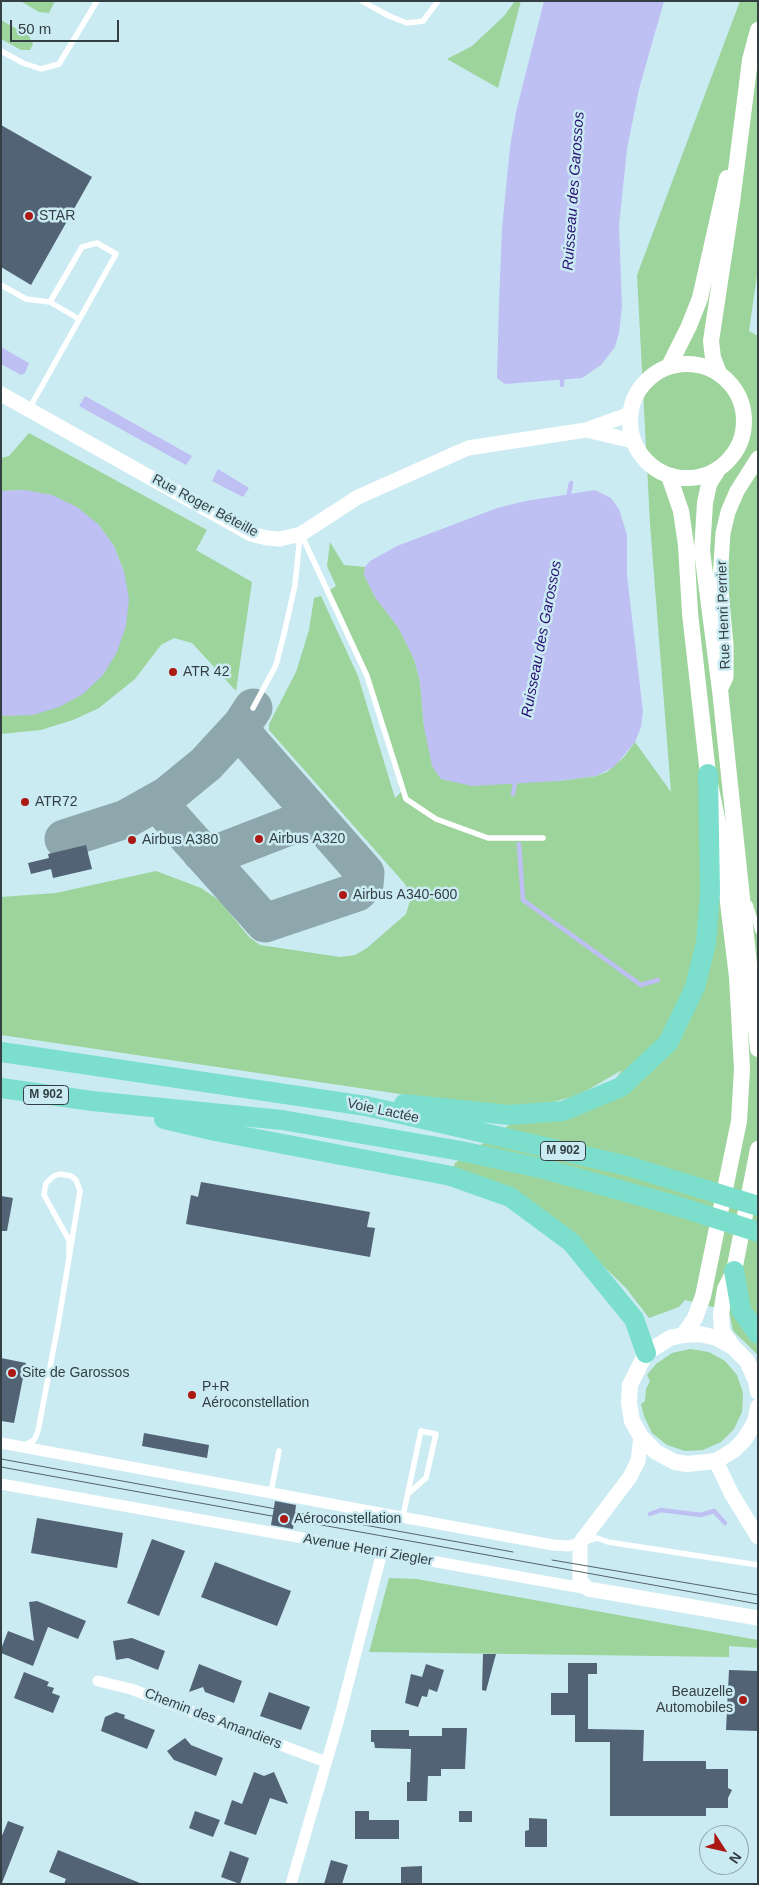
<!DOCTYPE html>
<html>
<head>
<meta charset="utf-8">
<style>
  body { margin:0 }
  #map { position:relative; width:759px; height:1885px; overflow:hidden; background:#cbebf3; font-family:Arial,sans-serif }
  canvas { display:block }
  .frame { position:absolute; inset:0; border:2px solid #333f43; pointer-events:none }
  .north { position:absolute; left:699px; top:1825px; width:50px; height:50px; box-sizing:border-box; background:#cbebf3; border:1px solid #8ea6ad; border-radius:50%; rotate:125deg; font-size:14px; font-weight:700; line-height:20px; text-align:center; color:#333f43 }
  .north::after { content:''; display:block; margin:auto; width:18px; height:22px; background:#ab1914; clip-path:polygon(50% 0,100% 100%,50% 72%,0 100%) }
  .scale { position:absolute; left:10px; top:20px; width:109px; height:22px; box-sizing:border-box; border:2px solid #333f43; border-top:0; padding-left:6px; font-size:15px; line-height:18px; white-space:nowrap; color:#333f43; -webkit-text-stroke:4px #cbebf3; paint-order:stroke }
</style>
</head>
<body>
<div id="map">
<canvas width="759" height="1885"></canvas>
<div class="frame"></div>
<div class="north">N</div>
<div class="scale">50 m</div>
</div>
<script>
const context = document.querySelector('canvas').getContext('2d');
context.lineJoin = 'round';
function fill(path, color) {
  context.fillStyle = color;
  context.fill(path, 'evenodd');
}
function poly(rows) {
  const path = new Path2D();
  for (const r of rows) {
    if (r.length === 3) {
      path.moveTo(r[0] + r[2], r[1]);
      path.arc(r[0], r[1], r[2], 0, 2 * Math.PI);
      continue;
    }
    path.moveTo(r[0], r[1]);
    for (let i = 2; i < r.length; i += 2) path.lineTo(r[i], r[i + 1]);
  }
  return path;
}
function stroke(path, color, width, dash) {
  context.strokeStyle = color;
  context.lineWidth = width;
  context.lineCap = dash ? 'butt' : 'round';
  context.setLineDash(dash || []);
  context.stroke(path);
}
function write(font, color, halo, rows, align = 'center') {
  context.font = font + ' Arial,sans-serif';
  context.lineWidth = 5;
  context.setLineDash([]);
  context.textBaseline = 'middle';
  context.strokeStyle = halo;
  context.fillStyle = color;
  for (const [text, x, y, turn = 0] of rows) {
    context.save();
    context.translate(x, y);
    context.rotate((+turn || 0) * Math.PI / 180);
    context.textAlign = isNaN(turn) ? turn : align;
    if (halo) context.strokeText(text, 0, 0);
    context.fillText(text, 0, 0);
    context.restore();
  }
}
const green = poly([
  [55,1,49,13,39,12,22,2],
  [515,1,521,1,498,88,447,59,472,46,504,16],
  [740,1,758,1,758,268,749,331,758,336,758,1355,733,1331,729,1311,685,1300,679,1307,649,1318,626,1288,553,1217,453,1169,455,1163,512,1123,601,1099,622,1070,579,1095,538,1106,481,1106,1,1035,1,897,56,893,156,871,201,888,220,901,249,937,260,945,340,957,355,955,367,948,406,914,411,897,405,884,269,730,269,724,296,672,309,630,314,598,321,596,358,676,395,798,401,792,365,675,327,592,336,586,327,566,330,542,344,565,365,567,364,575,375,597,398,627,414,659,420,681,424,727,536,781,558,781,596,776,607,772,624,757,635,742,671,792,650,524,637,275],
  [1,20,29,36,33,44,30,50,21,50,1,39],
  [29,433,207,530,196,550,252,582,236,691,192,643,174,638,161,645,135,679,99,708,73,720,41,730,1,734,1,715,33,715,124,572,114,546,98,524,25,490,1,491,1,458,9,456],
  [690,1349,709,1352,725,1361,737,1375,743,1393,742,1412,734,1429,721,1442,703,1450,685,1451,667,1445,652,1433,644,1416,641,1404,645,1401,646,1389,650,1381,647,1375,656,1364,672,1353],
  [389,1578,417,1579,758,1640,758,1648,729,1646,729,1657,369,1652]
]);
const water = poly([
  [544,1,664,1,639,89,627,149,619,225,622,306,619,333,615,347,601,365,582,378,505,384,497,378,499,303,502,229,510,147,516,112],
  [1,347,29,363,25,373,21,375,1,364],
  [85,396,192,456,186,465,79,406],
  [218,469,249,488,243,497,212,481],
  [25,490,52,495,77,507,98,524,114,546,124,572,129,599,126,626,117,652,103,675,83,694,59,707,33,715,6,716,1,715,1,491],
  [595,490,611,498,619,509,627,535,627,575,643,712,641,727,635,742,614,767,596,776,558,781,472,786,441,779,432,766,424,727,420,681,414,659,398,627,375,597,364,575,365,567,370,561,397,546,497,508,526,501]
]);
const stream = poly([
  [562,385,562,375],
  [568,499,571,483],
  [513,794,516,777],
  [519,844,523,900,641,985,658,980],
  [650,1514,661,1510,701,1515,714,1511,725,1523]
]);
const taxiway = poly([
  [242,725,206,764,167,796,163,802,165,811,265,923,357,892,364,885,365,873,242,733,242,725,253,708],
  [64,839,126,819,167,796],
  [201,852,214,855,302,821,308,813,306,807]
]);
const building = poly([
  [1,125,92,177,31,285,1,267],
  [86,845,92,869,53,878,51,869,31,874,28,863,49,858,48,854],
  [201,1182,370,1212,367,1227,375,1228,370,1257,186,1224,191,1195,198,1197],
  [1,1196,13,1198,7,1231,1,1231],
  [1,1358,26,1363,14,1423,1,1421],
  [144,1433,209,1445,207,1458,142,1446],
  [275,1501,296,1505,293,1529,271,1525],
  [37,1518,123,1533,117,1568,31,1553],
  [152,1539,185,1551,159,1616,127,1603],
  [215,1562,291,1591,277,1626,201,1597],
  [37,1601,86,1621,78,1639,48,1627,33,1666,1,1653,1,1649,8,1631,34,1641,29,1602],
  [132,1638,165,1651,158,1670,128,1658,116,1660,113,1641],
  [483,1654,496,1654,486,1691,482,1690],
  [568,1663,597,1663,597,1674,588,1674,588,1729,644,1730,643,1761,706,1761,706,1769,728,1769,728,1788,732,1790,728,1798,728,1808,706,1808,706,1816,610,1816,610,1742,575,1742,575,1715,551,1715,551,1693,568,1693],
  [199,1664,242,1681,234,1703,205,1692,203,1687,189,1692],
  [426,1664,444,1670,437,1692,429,1689,427,1697,422,1696,418,1707,405,1703,411,1674,422,1677],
  [729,1670,758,1671,758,1731,726,1730],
  [24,1672,49,1682,47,1686,54,1688,52,1693,60,1696,53,1713,14,1698],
  [269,1692,310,1707,301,1730,260,1716],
  [116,1712,125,1715,124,1718,155,1730,147,1749,101,1731,105,1717],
  [442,1728,467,1728,465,1769,441,1769,441,1776,428,1776,427,1801,407,1801,407,1782,410,1782,411,1749,375,1748,374,1742,371,1742,371,1730,409,1730,409,1736,442,1736],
  [185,1738,191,1745,223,1758,216,1776,174,1760,167,1751],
  [254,1772,264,1776,274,1772,288,1804,270,1798,256,1835,224,1824,232,1800,242,1804],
  [195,1811,220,1820,213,1837,189,1828],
  [355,1811,369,1811,369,1820,399,1820,399,1839,355,1839],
  [459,1811,472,1811,472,1822,459,1822],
  [529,1818,547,1819,547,1847,525,1847,525,1831,529,1830],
  [8,1821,24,1827,2,1883,1,1838],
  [58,1850,140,1883,140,1884,64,1884,66,1879,49,1872],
  [230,1851,249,1858,240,1884,221,1877],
  [331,1860,348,1865,342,1884,324,1884],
  [422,1866,422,1884,401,1883,401,1867]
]);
const service = poly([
  [362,1,389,16,407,23,423,21,438,1],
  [1,51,23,63,41,69,59,64,97,1],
  [1,285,26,299,50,302],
  [29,409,116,254,97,243,82,247,50,302,79,319],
  [302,536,367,676,406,799,436,819,488,838,543,838],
  [253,708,276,665,284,634,295,585,300,536],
  [750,904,758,931],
  [25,1445,34,1440,38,1431,58,1325,80,1191,76,1180,71,1176,60,1174,54,1176,46,1183,44,1195,69,1240,69,1256],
  [271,1492,279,1451],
  [403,1516,421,1431,436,1434,426,1478,408,1494],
  [587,1541,597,1538,608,1542,758,1565]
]);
const minor = poly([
  [1,1443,553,1545,568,1546,580,1543],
  [1,1484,588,1589],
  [98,1681,131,1689,326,1762],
  [291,1884,339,1719,382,1552]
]);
const tertiary = poly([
  [1,394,251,534,267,538,280,539,301,534,358,497,468,448,586,430,630,414],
  [586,430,633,441],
  [720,690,726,677,726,645,720,579,723,533,728,512,737,491,758,458],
  [641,1437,638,1461,630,1477,580,1543,580,1581,588,1589,758,1618],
  [716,1461,731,1493,758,1537]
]);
const secondary = poly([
  [687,421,57],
  [669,366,689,326,700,298,727,178],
  [719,373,713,358,711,341,732,202,750,60,758,30],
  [719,468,709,484,705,503,702,551,720,690,758,1049],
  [669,476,681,511,686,545,690,613,708,774,719,828,737,977,742,1069,739,1121,703,1296,695,1318,683,1335],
  [733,1347,722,1331,721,1314,725,1289,734,1271,758,1149],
  [758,1392,756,1381,747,1361,733,1347,717,1338,700,1334,683,1335,670,1338,646,1353,630,1385,629,1403,632,1421,641,1437,656,1452,675,1462,687,1464,716,1461,734,1450,744,1440,755,1422,758,1407]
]);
const trunk = poly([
  [1,1052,366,1106,628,1166,758,1206],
  [1,1088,92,1101,282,1120,461,1151,544,1169,677,1206,758,1232],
  [404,1104,509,1115,563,1111,621,1087,668,1043,695,987,706,943,710,893,708,774],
  [164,1119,215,1131,451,1176,510,1197,571,1242,634,1319,646,1353],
  [734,1271,741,1310,758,1334]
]);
const tram = poly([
  [1,1459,513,1552],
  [1,1467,758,1604],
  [552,1560,758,1595]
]);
const markers = [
  [29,216,5,"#ab1914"],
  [173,672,5,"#ab1914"],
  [25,802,5,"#ab1914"],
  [259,839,5,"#ab1914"],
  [132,840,5,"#ab1914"],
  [343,895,5,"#ab1914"],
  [12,1373,5,"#ab1914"],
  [192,1395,5,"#ab1914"],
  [284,1519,5,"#ab1914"],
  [743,1700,5,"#ab1914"]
];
const shields = [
  [46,1095,45],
  [563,1151,45]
];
const shieldNames = [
  ["M 902",46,1095],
  ["M 902",563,1151]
];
const poiNames = [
  ["STAR",39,216],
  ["ATR 42",183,672],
  ["ATR72",35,802],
  ["Airbus A320",269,839],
  ["Airbus A380",142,840],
  ["Airbus A340-600",353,895],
  ["Site de Garossos",22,1373],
  ["P+R",202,1387],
  ["Aéroconstellation",202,1403],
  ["Aéroconstellation",294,1519],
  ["Beauzelle",733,1692,"right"],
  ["Automobiles",733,1708,"right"]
];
const streetNames = [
  ["Rue Roger Béteille",205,506,28],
  ["Rue Henri Perrier",724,615,-92],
  ["Voie Lactée",383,1111,12],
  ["Avenue Henri Ziegler",368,1550,10],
  ["Chemin des Amandiers",213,1719,21]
];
const waterNames = [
  ["Ruisseau des Garossos",574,191,-86],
  ["Ruisseau des Garossos",542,639,-79]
];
fill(green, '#9cd49c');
fill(water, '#bebff3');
stroke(stream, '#bebff3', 4.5);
stroke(taxiway, '#8ea7ad', 39);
fill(building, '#526375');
stroke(service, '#fff', 5.5);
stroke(minor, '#fff', 11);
stroke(tertiary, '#fff', 15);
stroke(secondary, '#fff', 16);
stroke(trunk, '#7cdfce', 20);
stroke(tram, '#526367', 1);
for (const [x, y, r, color] of markers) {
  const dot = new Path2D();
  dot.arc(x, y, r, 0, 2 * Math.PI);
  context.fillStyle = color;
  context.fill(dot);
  stroke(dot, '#cbebf3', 2);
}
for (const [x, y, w] of shields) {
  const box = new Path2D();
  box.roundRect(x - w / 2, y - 9.5, w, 19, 4);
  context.fillStyle = '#cbebf3';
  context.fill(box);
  stroke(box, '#333f43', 1);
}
write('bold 12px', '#333f43', null, shieldNames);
write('14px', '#333f43', '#cbebf3', poiNames, 'left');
write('14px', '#333f43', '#cbebf3', streetNames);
write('italic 15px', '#2a1172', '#cbebf3', waterNames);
</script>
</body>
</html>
